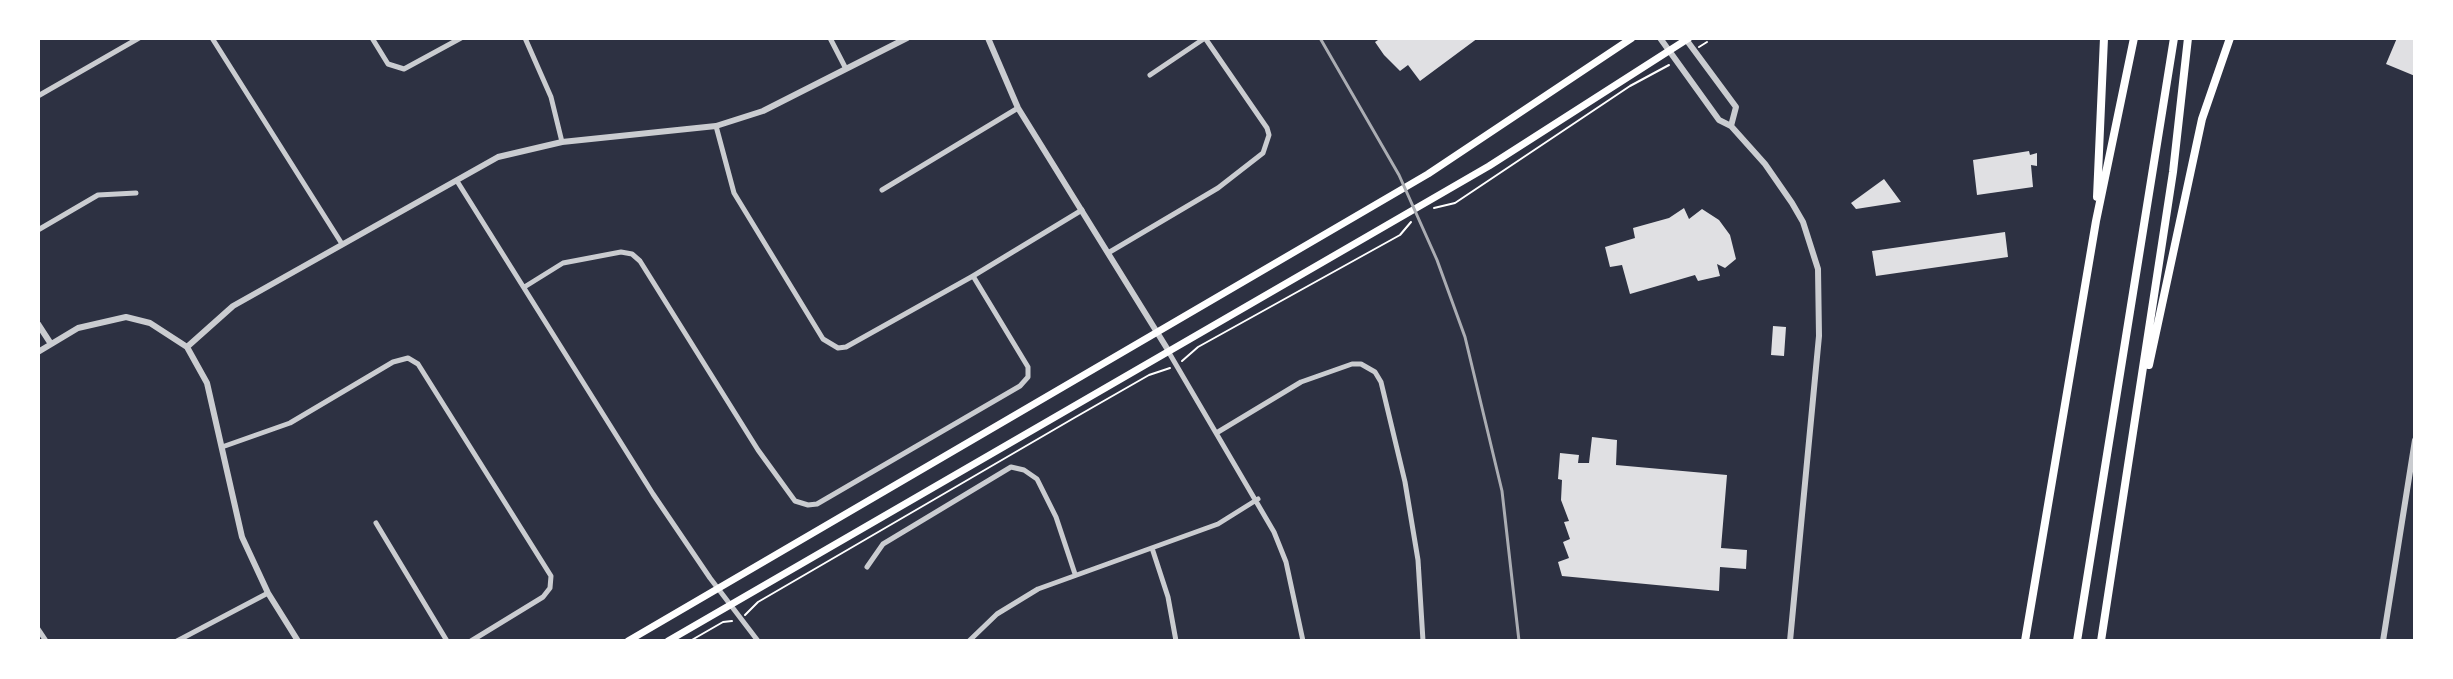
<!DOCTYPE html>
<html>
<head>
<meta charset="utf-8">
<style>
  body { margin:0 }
  #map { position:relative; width:2453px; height:679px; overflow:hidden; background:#2d3142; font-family:Inter,sans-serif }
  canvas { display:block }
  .frame { position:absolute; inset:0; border:40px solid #fff; pointer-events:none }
</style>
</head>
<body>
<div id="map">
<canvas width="2453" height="679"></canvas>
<div class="frame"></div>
</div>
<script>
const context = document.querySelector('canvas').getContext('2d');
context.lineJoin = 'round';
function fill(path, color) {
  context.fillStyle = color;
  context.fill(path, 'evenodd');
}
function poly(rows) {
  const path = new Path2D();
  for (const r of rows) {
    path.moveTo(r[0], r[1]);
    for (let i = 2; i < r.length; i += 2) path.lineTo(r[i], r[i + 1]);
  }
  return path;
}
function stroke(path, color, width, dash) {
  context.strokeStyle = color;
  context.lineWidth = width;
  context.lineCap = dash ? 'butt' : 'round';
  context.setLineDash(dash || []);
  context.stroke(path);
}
const building = poly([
  [1381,38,1478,38,1420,81,1408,65,1400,71,1384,55,1375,42],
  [2397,38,2415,38,2415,76,2386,64],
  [2029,151,2030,155,2037,153,2037,166,2031,165,2033,187,1977,195,1973,160],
  [1884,179,1901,202,1856,209,1851,203],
  [1684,208,1689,219,1702,209,1719,220,1730,235,1736,259,1725,268,1717,264,1720,276,1698,281,1695,275,1630,294,1622,265,1610,267,1605,247,1635,238,1633,228,1669,218],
  [2005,232,2008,257,1876,276,1872,251],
  [1773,326,1786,327,1784,356,1771,355],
  [1592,437,1617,440,1616,465,1727,475,1721,548,1747,550,1746,569,1720,567,1719,591,1562,576,1558,562,1569,558,1563,542,1570,539,1564,522,1569,521,1561,500,1562,480,1558,479,1560,453,1579,455,1578,463,1589,463]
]);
const path = poly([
  [1699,47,1707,42],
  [1434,208,1455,203,1630,86,1669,65],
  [1182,361,1198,347,1400,235,1411,222],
  [745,615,758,602,1074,418,1149,375,1170,368],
  [690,641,723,622,732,621]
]);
const minor = poly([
  [212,38,342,244],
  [372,38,388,64,404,69,461,38],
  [525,38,551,97,562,142],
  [830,38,845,67],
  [1150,75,1205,38],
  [38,96,139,38],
  [716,126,734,193,823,339,838,348,846,347,973,276,1082,210],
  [457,181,653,494,710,578,758,641],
  [882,190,1018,108],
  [38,230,98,195,136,193],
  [1108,253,1218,188,1263,153,1269,135,1267,128,1205,38],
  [526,286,563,263,621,252,632,254,640,261,758,450,795,501,808,505,817,504,1020,386,1028,377,1028,367,973,276],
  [1168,351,1274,532,1286,562,1303,641],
  [1218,432,1301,382,1352,364,1361,364,1375,372,1381,382,1405,482,1418,560,1423,641],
  [222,447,290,423,393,362,408,358,418,364,551,576,550,588,543,597,471,641],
  [376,523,447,641],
  [1152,548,1168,597,1176,641],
  [867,567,883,544,1011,467,1024,470,1037,479,1056,517,1075,574],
  [38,629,46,641],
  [177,641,268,593],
  [969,641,997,614,1038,589,1218,524,1258,499]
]);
const tertiary = poly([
  [988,38,1018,108,1168,350],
  [1660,38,1719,120,1731,126,1765,164,1792,203,1803,222,1818,269,1819,336,1790,641],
  [1685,38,1736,107,1731,126],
  [38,324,51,344],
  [187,347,233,306,498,157,562,142,716,126,763,111,907,38],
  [38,352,78,328,126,317,150,323,187,347,207,383,242,537,268,593,298,641],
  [2383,641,2415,440]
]);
const secondary = poly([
  [628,641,1428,174,1632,38],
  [668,641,1489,166,1689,38]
]);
const motorway = poly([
  [2097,197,2104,38],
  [2149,365,2202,119,2230,38],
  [2025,641,2096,221,2134,38],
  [2077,641,2174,38],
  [2101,641,2173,172,2188,38]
]);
const rail = poly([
  [1320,38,1399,175,1437,260,1465,337,1502,491,1519,641]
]);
fill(building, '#e0e0e3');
stroke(path, '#fff', 2);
stroke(minor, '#caccd0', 5);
stroke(tertiary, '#caccd0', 6);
stroke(secondary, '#fff', 7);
stroke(motorway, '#fff', 8);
stroke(rail, '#abadb3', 3);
</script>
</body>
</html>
